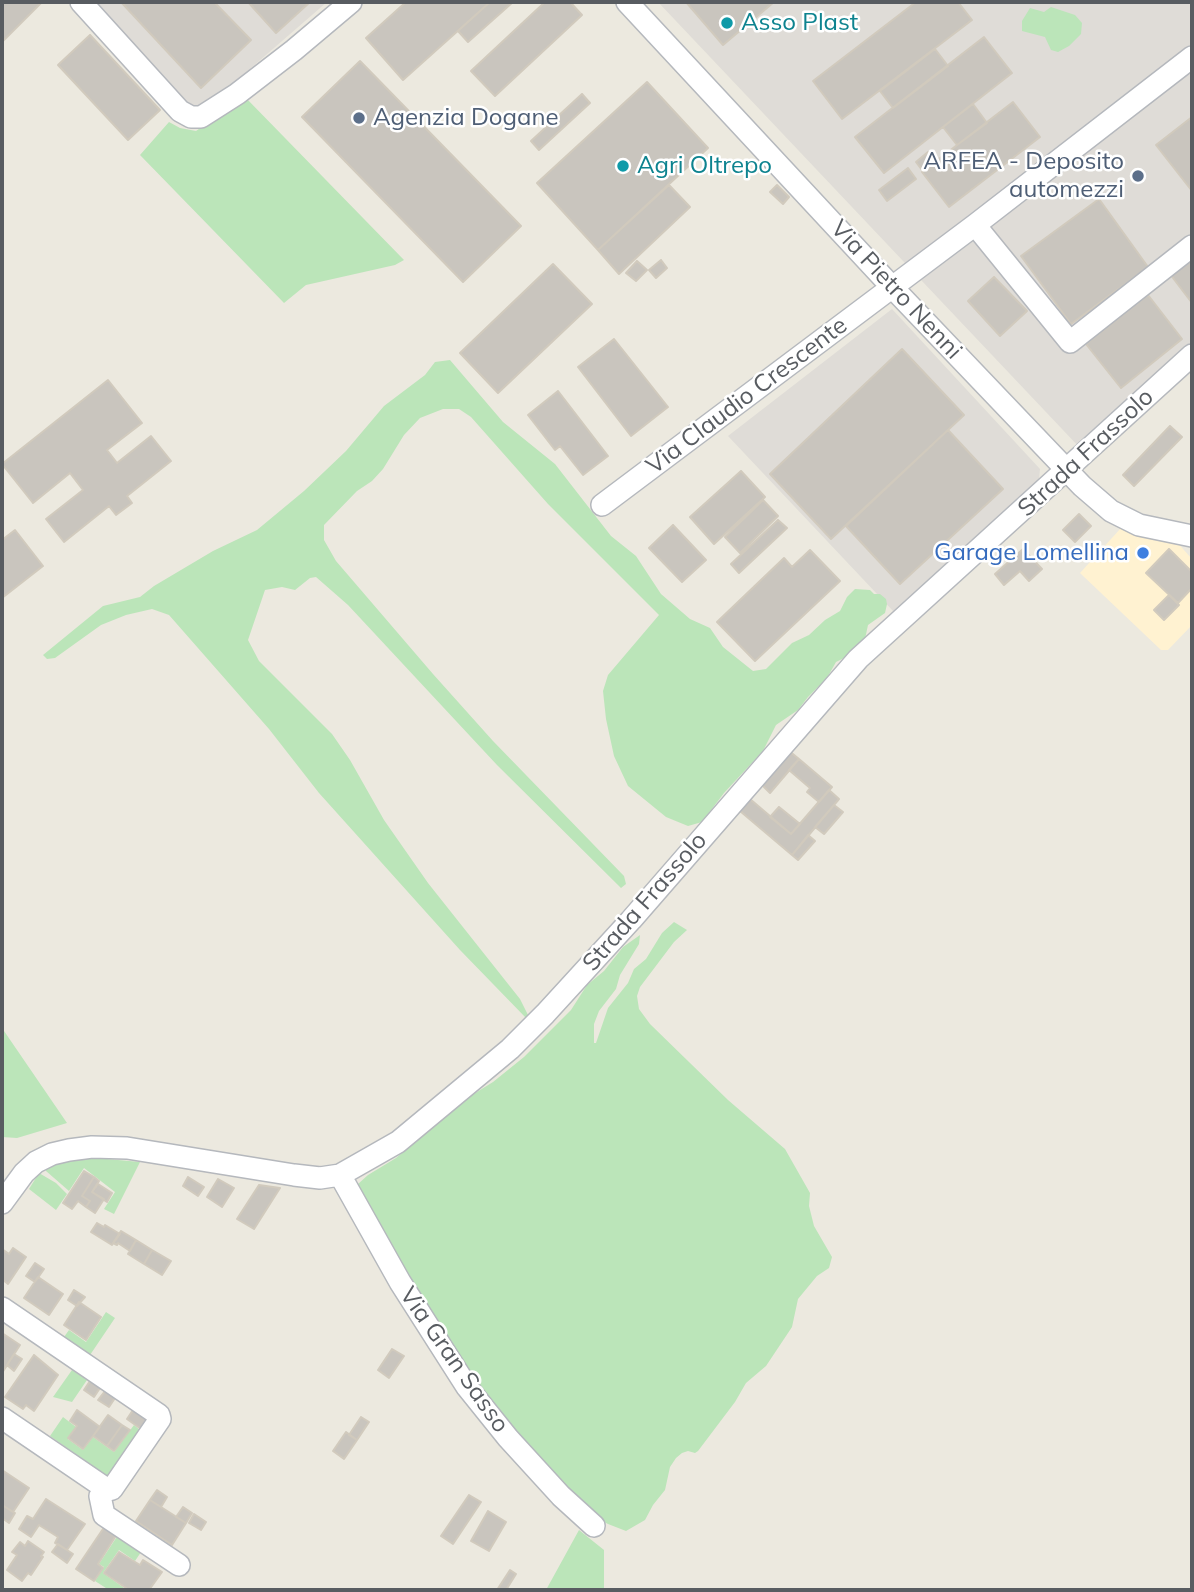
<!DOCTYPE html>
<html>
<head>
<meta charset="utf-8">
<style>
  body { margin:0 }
  #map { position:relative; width:1194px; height:1592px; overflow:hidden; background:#ece9df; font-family:Mulish,sans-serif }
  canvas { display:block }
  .frame { position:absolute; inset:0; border:4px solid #585c61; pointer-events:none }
</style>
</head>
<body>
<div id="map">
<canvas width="1194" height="1592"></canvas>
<div class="frame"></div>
</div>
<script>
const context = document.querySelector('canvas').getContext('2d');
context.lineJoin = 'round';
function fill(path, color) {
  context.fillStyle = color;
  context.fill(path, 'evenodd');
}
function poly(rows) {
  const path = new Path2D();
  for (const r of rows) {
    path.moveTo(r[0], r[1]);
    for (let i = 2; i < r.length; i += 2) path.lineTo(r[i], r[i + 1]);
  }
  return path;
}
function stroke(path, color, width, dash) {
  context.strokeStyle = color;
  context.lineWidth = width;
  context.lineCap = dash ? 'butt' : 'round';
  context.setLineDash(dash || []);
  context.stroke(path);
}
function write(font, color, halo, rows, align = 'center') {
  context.font = font + ' Mulish,sans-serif';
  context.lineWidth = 5;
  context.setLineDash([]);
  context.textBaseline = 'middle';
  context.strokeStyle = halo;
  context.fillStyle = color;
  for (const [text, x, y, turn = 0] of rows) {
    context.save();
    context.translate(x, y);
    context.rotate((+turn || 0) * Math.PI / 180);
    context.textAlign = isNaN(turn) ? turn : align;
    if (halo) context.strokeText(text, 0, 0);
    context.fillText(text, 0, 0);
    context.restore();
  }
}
const commercial = poly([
  [1121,528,1175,540,1192,559,1192,625,1168,650,1161,650,1080,573]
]);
const industrial = poly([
  [94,2,327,2,206,107,188,105],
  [658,2,1192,2,1192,345,1080,448],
  [892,309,1040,469,1038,489,894,612,728,436]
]);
const green = poly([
  [1051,7,1075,15,1082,23,1081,34,1069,46,1058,52,1051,50,1045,37,1022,31,1022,21,1030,8,1044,12],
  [245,97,404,260,395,265,306,285,284,303,140,155,169,122,180,128,196,131],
  [450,360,503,422,555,464,611,536,636,556,661,594,690,619,710,628,723,647,753,671,766,669,792,643,809,635,825,620,840,611,847,597,855,589,870,590,874,594,880,594,886,599,887,604,885,613,868,625,865,639,852,654,836,662,827,678,808,697,798,710,776,725,763,751,724,793,702,822,688,826,666,817,628,786,614,756,606,719,603,691,608,675,659,615,548,504,471,417,459,409,443,409,420,418,404,435,383,469,372,481,357,491,324,525,324,540,336,561,433,674,493,741,624,876,626,884,621,888,497,765,348,605,316,577,310,578,295,590,282,587,265,590,248,640,259,661,332,734,350,760,384,820,428,883,520,999,529,1017,526,1018,460,950,319,793,269,729,169,615,152,609,126,615,101,625,55,658,47,659,43,655,103,606,140,597,154,586,213,551,257,530,304,491,346,451,384,406,425,375,435,362],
  [674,922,687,930,674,942,640,987,637,996,639,1009,650,1024,728,1100,785,1149,810,1193,809,1206,814,1226,832,1257,829,1268,817,1276,798,1299,792,1327,766,1366,746,1383,735,1402,698,1451,695,1453,688,1451,682,1453,676,1458,670,1467,665,1490,653,1505,645,1520,626,1531,608,1524,585,1512,487,1403,355,1193,358,1184,368,1175,396,1158,464,1100,493,1082,524,1057,571,1010,587,985,604,971,623,947,640,935,639,944,620,975,616,989,599,1011,594,1024,594,1043,596,1043,608,1008,628,983,634,969,646,959,662,933],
  [2,1028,67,1123,17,1138,2,1137],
  [96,1158,140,1162,114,1214,104,1209,115,1192,84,1168,69,1191,46,1171,46,1168,56,1163],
  [39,1173,56,1183,67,1194,56,1210,29,1189],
  [106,1312,115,1318,90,1355,64,1337,69,1330,86,1342],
  [72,1370,87,1380,72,1402,53,1397],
  [63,1417,76,1427,68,1439,83,1450,93,1437,114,1452,134,1425,140,1430,108,1477,50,1436],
  [579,1530,604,1550,604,1590,546,1590],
  [118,1535,141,1552,135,1561,119,1550,103,1573,127,1590,109,1590,95,1581,104,1567,99,1564]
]);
const building = poly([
  [2,2,42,2,2,42,2,2],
  [121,2,214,2,251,40,201,88,121,2],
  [248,2,310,2,276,33,248,2],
  [406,2,490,2,403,80,366,38,406,2],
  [490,2,513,2,468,42,458,31,490,2],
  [545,2,570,2,582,15,495,96,471,71,545,2],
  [686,2,774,2,723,45,686,2],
  [916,2,958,2,972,20,842,119,813,81,916,2],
  [90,35,160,110,128,140,58,65,90,35],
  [984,37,1012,73,884,173,855,137,984,37],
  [935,49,948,66,893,108,880,91,935,49],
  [360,61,521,226,463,282,302,117,360,61],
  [647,82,708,148,598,250,537,183,647,82],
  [582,94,590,103,539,150,531,141,582,94],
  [1013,102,1040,137,949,207,922,172,1013,102],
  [973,104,987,123,957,145,943,127,973,104],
  [1192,117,1192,191,1156,145,1192,117],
  [928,152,935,160,922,170,916,162,928,152],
  [908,168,916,179,887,201,879,190,908,168],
  [669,185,690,207,619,274,598,250,669,185],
  [777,185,789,197,783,204,770,192,777,185],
  [1099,199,1148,267,1071,324,1021,256,1099,199],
  [1192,257,1192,303,1170,274,1192,257],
  [661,260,667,268,656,278,649,270,661,260],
  [637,261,647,270,636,281,626,273,637,261],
  [553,264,592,304,498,393,460,353,553,264],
  [994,277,1027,311,1000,336,968,301,994,277],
  [1148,295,1182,339,1121,388,1086,344,1148,295],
  [614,339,668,407,631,436,578,367,614,339],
  [902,349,964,415,831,539,770,474,902,349],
  [108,380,142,423,107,450,117,463,151,436,171,461,127,496,132,503,116,515,109,506,64,542,46,519,83,490,70,473,33,503,2,464,108,380],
  [558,391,608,456,583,475,560,446,555,450,528,415,558,391],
  [1170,426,1182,437,1134,486,1123,475,1170,426],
  [948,430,1003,489,900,584,846,526,948,430],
  [741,471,765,497,714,544,690,517,741,471],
  [763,500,778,516,740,553,725,537,763,500],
  [1079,514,1091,526,1075,542,1063,530,1079,514],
  [778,520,787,528,739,573,731,564,778,520],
  [673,525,706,560,682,582,649,548,673,525],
  [15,530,43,566,2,598,2,540,15,530],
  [1023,549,1042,569,1029,581,1020,571,1004,585,995,574,1023,549],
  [1169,549,1192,572,1192,588,1178,603,1146,573,1169,549],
  [810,550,840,581,755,661,717,622,784,558,792,567,810,550],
  [1169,595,1179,605,1164,620,1154,610,1169,595],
  [788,750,799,759,770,793,760,783,788,750],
  [799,759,832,787,819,802,807,792,810,788,789,770,799,759],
  [829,790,839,799,792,855,740,811,750,799,791,834,829,790],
  [834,805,843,812,824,834,815,827,834,805],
  [779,807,800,824,791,834,770,817,779,807],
  [808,835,815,841,798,860,792,855,808,835],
  [84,1171,94,1177,82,1196,90,1201,86,1207,78,1201,72,1209,63,1203,84,1171],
  [94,1177,99,1181,92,1192,104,1199,95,1213,86,1207,90,1201,82,1196,94,1177],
  [188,1177,204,1187,198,1196,183,1186,188,1177],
  [218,1179,234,1188,222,1207,207,1197,218,1179],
  [98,1184,112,1193,107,1202,92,1192,98,1184],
  [259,1185,280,1188,254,1229,237,1219,259,1185],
  [97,1223,104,1227,105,1225,120,1234,112,1245,91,1232,97,1223],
  [121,1231,136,1240,130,1251,118,1243,117,1245,113,1243,121,1231],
  [136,1240,152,1250,144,1264,128,1254,136,1240],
  [13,1248,26,1257,8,1284,2,1279,2,1249,9,1254,13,1248],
  [152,1250,171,1261,162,1275,144,1264,152,1250],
  [35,1263,44,1269,35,1282,26,1276,35,1263],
  [38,1277,63,1294,49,1315,24,1298,38,1277],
  [74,1290,85,1297,77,1306,68,1300,74,1290],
  [79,1302,101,1317,86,1340,64,1325,79,1302],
  [2,1333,20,1345,2,1373,2,1333],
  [392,1349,404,1356,389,1378,378,1370,392,1349],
  [14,1354,22,1359,14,1371,7,1365,14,1354],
  [34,1355,58,1375,34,1411,26,1405,23,1409,5,1397,34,1355],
  [90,1381,100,1388,94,1397,84,1390,90,1381],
  [105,1391,115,1398,109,1407,98,1400,105,1391],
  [77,1410,100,1427,83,1449,68,1438,77,1426,70,1421,77,1410],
  [133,1410,148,1420,141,1429,127,1419,133,1410],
  [108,1415,122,1425,107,1446,93,1436,108,1415],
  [361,1417,369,1422,357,1440,349,1435,361,1417],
  [122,1425,130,1430,114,1451,107,1446,122,1425],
  [346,1432,357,1440,344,1459,333,1451,346,1432],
  [2,1470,29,1488,13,1512,2,1505,2,1470],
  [157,1490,167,1497,161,1507,150,1500,157,1490],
  [469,1495,481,1502,453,1544,441,1536,469,1495],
  [46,1499,85,1524,67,1550,55,1543,58,1537,39,1525,31,1537,19,1529,27,1516,33,1519,46,1499],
  [150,1500,186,1523,172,1545,136,1521,150,1500],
  [2,1505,15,1513,9,1523,2,1518,2,1505],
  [183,1507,192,1513,186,1523,176,1517,183,1507],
  [488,1511,506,1522,489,1551,471,1541,488,1511],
  [194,1514,206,1522,201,1530,189,1523,194,1514],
  [105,1526,117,1534,98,1564,103,1568,94,1581,76,1569,105,1526],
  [28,1541,44,1552,41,1556,43,1557,31,1575,28,1573,22,1581,7,1570,17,1555,12,1552,20,1542,25,1546,28,1541],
  [58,1544,73,1554,67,1563,52,1552,58,1544],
  [119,1552,140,1565,143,1560,162,1572,149,1590,129,1590,104,1573,119,1552],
  [510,1570,516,1574,506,1590,497,1590,510,1570]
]);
const minor = poly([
  [81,2,180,111,191,117,201,117,237,94,294,50,351,2],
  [627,2,892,287,1082,486,1111,511,1139,525,1192,536],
  [975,225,1070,342,1192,246],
  [602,505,975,225,1192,57],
  [340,1175,400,1282,467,1387,508,1438,561,1496,594,1526],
  [2,1203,24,1173,36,1162,52,1154,69,1150,92,1147,127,1148,294,1175,320,1178,340,1175,398,1142,510,1049,545,1014,631,920,858,659,1192,355],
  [2,1308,159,1415,160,1419,112,1489,108,1490,2,1418],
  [106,1488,100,1496,104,1515,179,1565]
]);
const markers = [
  [727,23,7,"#0f9aa8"],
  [359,118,7,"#5c6f8a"],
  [623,166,7,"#0f9aa8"],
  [1138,176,7,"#5c6f8a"],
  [1143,553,7,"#3f7fe0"]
];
const cultureNames = [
  ["Asso Plast",741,23],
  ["Agri Oltrepo",637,166]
];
const serviceNames = [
  ["Agenzia Dogane",373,118],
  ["ARFEA - Deposito",1124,162,"right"],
  ["automezzi",1124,190,"right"]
];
const streetNames = [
  ["Via Pietro Nenni",896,290,47],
  ["Via Claudio Crescente",747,396,-37],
  ["Strada Frassolo",1086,453,-43],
  ["Strada Frassolo",645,902,-49],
  ["Via Gran Sasso",454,1360,55]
];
const shopNames = [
  ["Garage Lomellina",1129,553]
];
fill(commercial, '#fff2d1');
fill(industrial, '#dfdcd7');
fill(green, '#bbe5b9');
fill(building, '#c9c5be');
stroke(building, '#d1cabd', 2);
stroke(minor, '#b5b8bd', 24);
stroke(minor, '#fff', 21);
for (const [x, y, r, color] of markers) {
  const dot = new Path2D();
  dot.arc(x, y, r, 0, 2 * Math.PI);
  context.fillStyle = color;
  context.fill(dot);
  stroke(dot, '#fff', 2.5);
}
write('24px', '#0d838f', '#fff', cultureNames, 'left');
write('24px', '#4e5e75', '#fff', serviceNames, 'left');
write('24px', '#585c61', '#fff', streetNames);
write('24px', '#366cbe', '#fff', shopNames, 'right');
</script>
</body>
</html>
